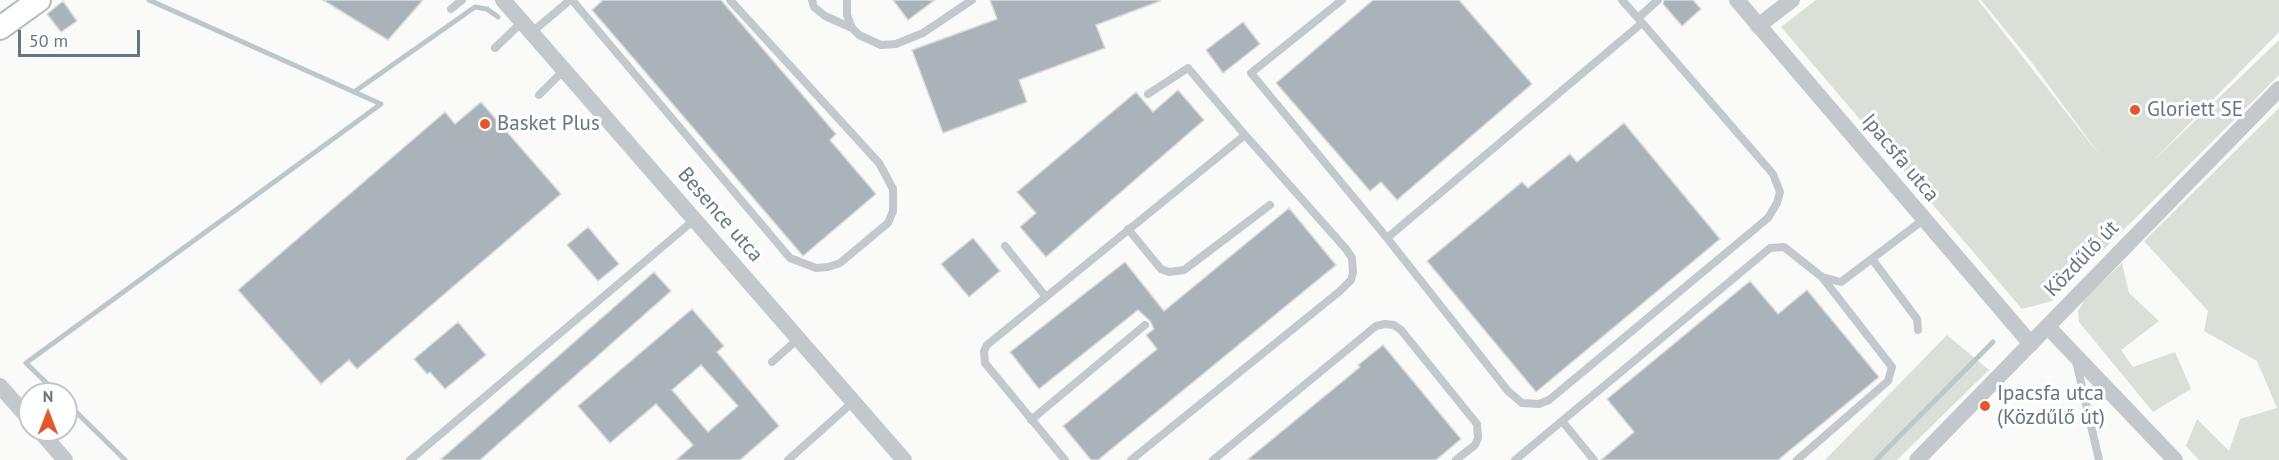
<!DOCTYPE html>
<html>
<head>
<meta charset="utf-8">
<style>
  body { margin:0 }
  #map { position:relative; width:2279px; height:460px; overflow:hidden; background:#fafaf8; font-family:"PT Sans",sans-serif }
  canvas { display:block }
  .north { position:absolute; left:18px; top:382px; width:60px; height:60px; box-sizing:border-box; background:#fff; border:2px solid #c1c8cd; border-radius:50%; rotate:0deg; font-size:16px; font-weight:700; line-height:24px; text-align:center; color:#657683 }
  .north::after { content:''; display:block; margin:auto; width:21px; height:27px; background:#e4572e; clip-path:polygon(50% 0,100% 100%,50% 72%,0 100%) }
  .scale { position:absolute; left:18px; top:30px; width:122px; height:27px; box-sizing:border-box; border:3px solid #657683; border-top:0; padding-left:8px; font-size:18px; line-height:21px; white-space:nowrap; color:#657683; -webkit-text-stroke:4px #fff; paint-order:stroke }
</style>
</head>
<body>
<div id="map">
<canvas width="2279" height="460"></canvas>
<div class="north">N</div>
<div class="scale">50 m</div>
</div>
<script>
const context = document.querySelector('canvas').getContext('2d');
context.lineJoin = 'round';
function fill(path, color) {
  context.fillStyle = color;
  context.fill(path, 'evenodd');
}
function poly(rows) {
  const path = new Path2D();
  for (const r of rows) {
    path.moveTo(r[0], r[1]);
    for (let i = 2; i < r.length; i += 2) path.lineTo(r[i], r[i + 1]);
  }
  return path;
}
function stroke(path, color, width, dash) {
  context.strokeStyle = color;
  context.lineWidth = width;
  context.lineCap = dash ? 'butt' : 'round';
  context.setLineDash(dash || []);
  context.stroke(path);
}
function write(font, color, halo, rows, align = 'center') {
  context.font = font + ' "PT Sans",sans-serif';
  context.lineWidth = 6;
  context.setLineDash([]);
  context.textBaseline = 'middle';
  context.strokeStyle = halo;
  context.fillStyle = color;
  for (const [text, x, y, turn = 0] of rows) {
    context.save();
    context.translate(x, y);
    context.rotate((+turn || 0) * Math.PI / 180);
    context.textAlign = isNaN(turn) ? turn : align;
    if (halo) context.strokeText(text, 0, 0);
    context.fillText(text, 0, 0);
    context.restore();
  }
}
const green = poly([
  [1816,0,1978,0,2102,158,2033,64,1981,0,2279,0,2279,32,2152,162,2279,40,2279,75,2052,301,2022,309,1781,27],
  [2279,108,2279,460,2199,460,2186,446,2197,419,2229,451,2240,419,2277,408,2257,361,2204,331,2208,311,2144,241],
  [2122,263,2129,293,2159,321,2121,350,2133,367,2175,352,2191,389,2153,412,2079,322,2078,311,2086,297],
  [1947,335,1989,370,1897,460,1825,460]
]);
const stream = poly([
  [354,92,475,7,487,9,498,17],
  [58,394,26,363,381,104,149,0],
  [66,402,125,460],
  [1876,460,1993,342]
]);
const building = poly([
  [323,0,423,0,388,40,323,0],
  [603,0,721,0,836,134,830,140,876,194,803,256,592,10,603,0],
  [893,0,935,0,908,20,893,0],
  [990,0,1159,0,1160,1,1096,25,1105,48,1019,80,1027,102,943,133,912,50,997,19,990,0],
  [1373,0,1459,0,1532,84,1397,200,1381,182,1370,191,1276,83,1373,0],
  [1664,0,1693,0,1701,9,1682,26,1663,4,1664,0],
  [63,1,77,21,61,32,47,14,63,1],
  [1243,22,1260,44,1223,73,1206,50,1243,22],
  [1178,90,1204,120,1046,257,1020,227,1036,213,1017,192,1136,92,1153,112,1178,90],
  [481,102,561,194,357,369,349,360,321,384,238,290,445,112,455,124,481,102],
  [1624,123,1720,239,1536,392,1427,261,1522,182,1528,188,1570,154,1577,162,1624,123],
  [1289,208,1336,265,1098,460,1091,460,1063,426,1157,349,1146,335,1154,329,1150,321,1138,310,1039,389,1010,352,1125,262,1164,311,1289,208],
  [588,227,619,264,598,281,567,245,588,227],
  [973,238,1000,271,969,297,941,264,973,238],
  [654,272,671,291,480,460,440,460,654,272],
  [1750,281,1778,314,1807,290,1879,377,1778,460,1601,460,1634,432,1607,399,1750,281],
  [692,309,724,346,717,352,779,426,740,460,676,460,693,445,656,404,610,443,578,406,692,309],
  [701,365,738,406,708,432,672,390,701,365],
  [458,322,486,355,445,389,430,372,427,374,414,359,458,322],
  [1383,345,1461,439,1436,460,1247,460,1360,367,1358,365,1383,345]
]);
const service = poly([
  [572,0,790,258,816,268,828,267,840,263,888,223,893,211,893,189,879,163,730,0],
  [812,0,814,7,825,16,852,28],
  [847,0,847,15,852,28,859,35,881,45,896,44,923,33,972,0],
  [1342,0,1251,73,1387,238],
  [1622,0,1638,18],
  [451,9,462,0],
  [1642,23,1387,238,1508,391,1522,403,1539,404,1549,400,1768,218,1777,203,1780,192,1773,174,1638,18,1658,0],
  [531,33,570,0],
  [495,48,522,22],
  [1148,94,1188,68,1245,135],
  [539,95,564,70],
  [1128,229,1161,269,1169,272,1184,270,1270,205],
  [1005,246,1046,297],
  [1872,259,1917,319,1918,330],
  [2076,361,2099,460],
  [772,362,798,339],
  [1031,420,1145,325],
  [1562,421,1594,460],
  [410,460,694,220],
  [788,460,853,402],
  [1065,460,985,363,984,351,987,345,1245,135,1346,249,1352,258,1353,273,1351,280,1340,291,1131,460],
  [1213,460,1376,326,1385,324,1394,325,1401,330,1477,424,1478,438,1475,445,1456,460],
  [1515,460,1770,248,1784,247,1822,277,1841,282,1923,220],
  [1797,460,1888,381,1892,367,1822,277]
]);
const minor = poly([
  [503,0,904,460],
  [1737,0,2031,344],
  [1758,26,1792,0],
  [2048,327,2175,460],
  [0,386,30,420],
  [39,430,65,460],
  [1917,460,2279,89]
]);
const secondary = poly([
  [0,28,39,0]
]);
const markers = [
  [2135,110,6,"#e4572e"],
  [485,124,6,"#e4572e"],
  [1985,406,6,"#e4572e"]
];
const poiNames = [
  ["Gloriett SE",2147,110],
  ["Basket Plus",497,124],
  ["Ipacsfa utca",1997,394],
  ["(Közdűlő út)",1997,418]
];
const streetNames = [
  ["Ipacsfa utca",1900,158,50],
  ["Besence utca",720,215,49],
  ["Közdűlő út",2082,259,-46]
];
fill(green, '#dadfd7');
stroke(stream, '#bbc7cb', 5);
fill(building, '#aab3b9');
stroke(building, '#dcdcda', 1.5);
stroke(secondary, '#b3babf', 26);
stroke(service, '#c3c8cc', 8);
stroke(minor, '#c3c8cc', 16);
stroke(secondary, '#fff', 22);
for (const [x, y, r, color] of markers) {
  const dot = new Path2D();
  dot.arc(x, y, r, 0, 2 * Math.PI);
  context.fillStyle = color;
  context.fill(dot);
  stroke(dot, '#fff', 2);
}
write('21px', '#657683', '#fff', poiNames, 'left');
write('21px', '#657683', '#fff', streetNames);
</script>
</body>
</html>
